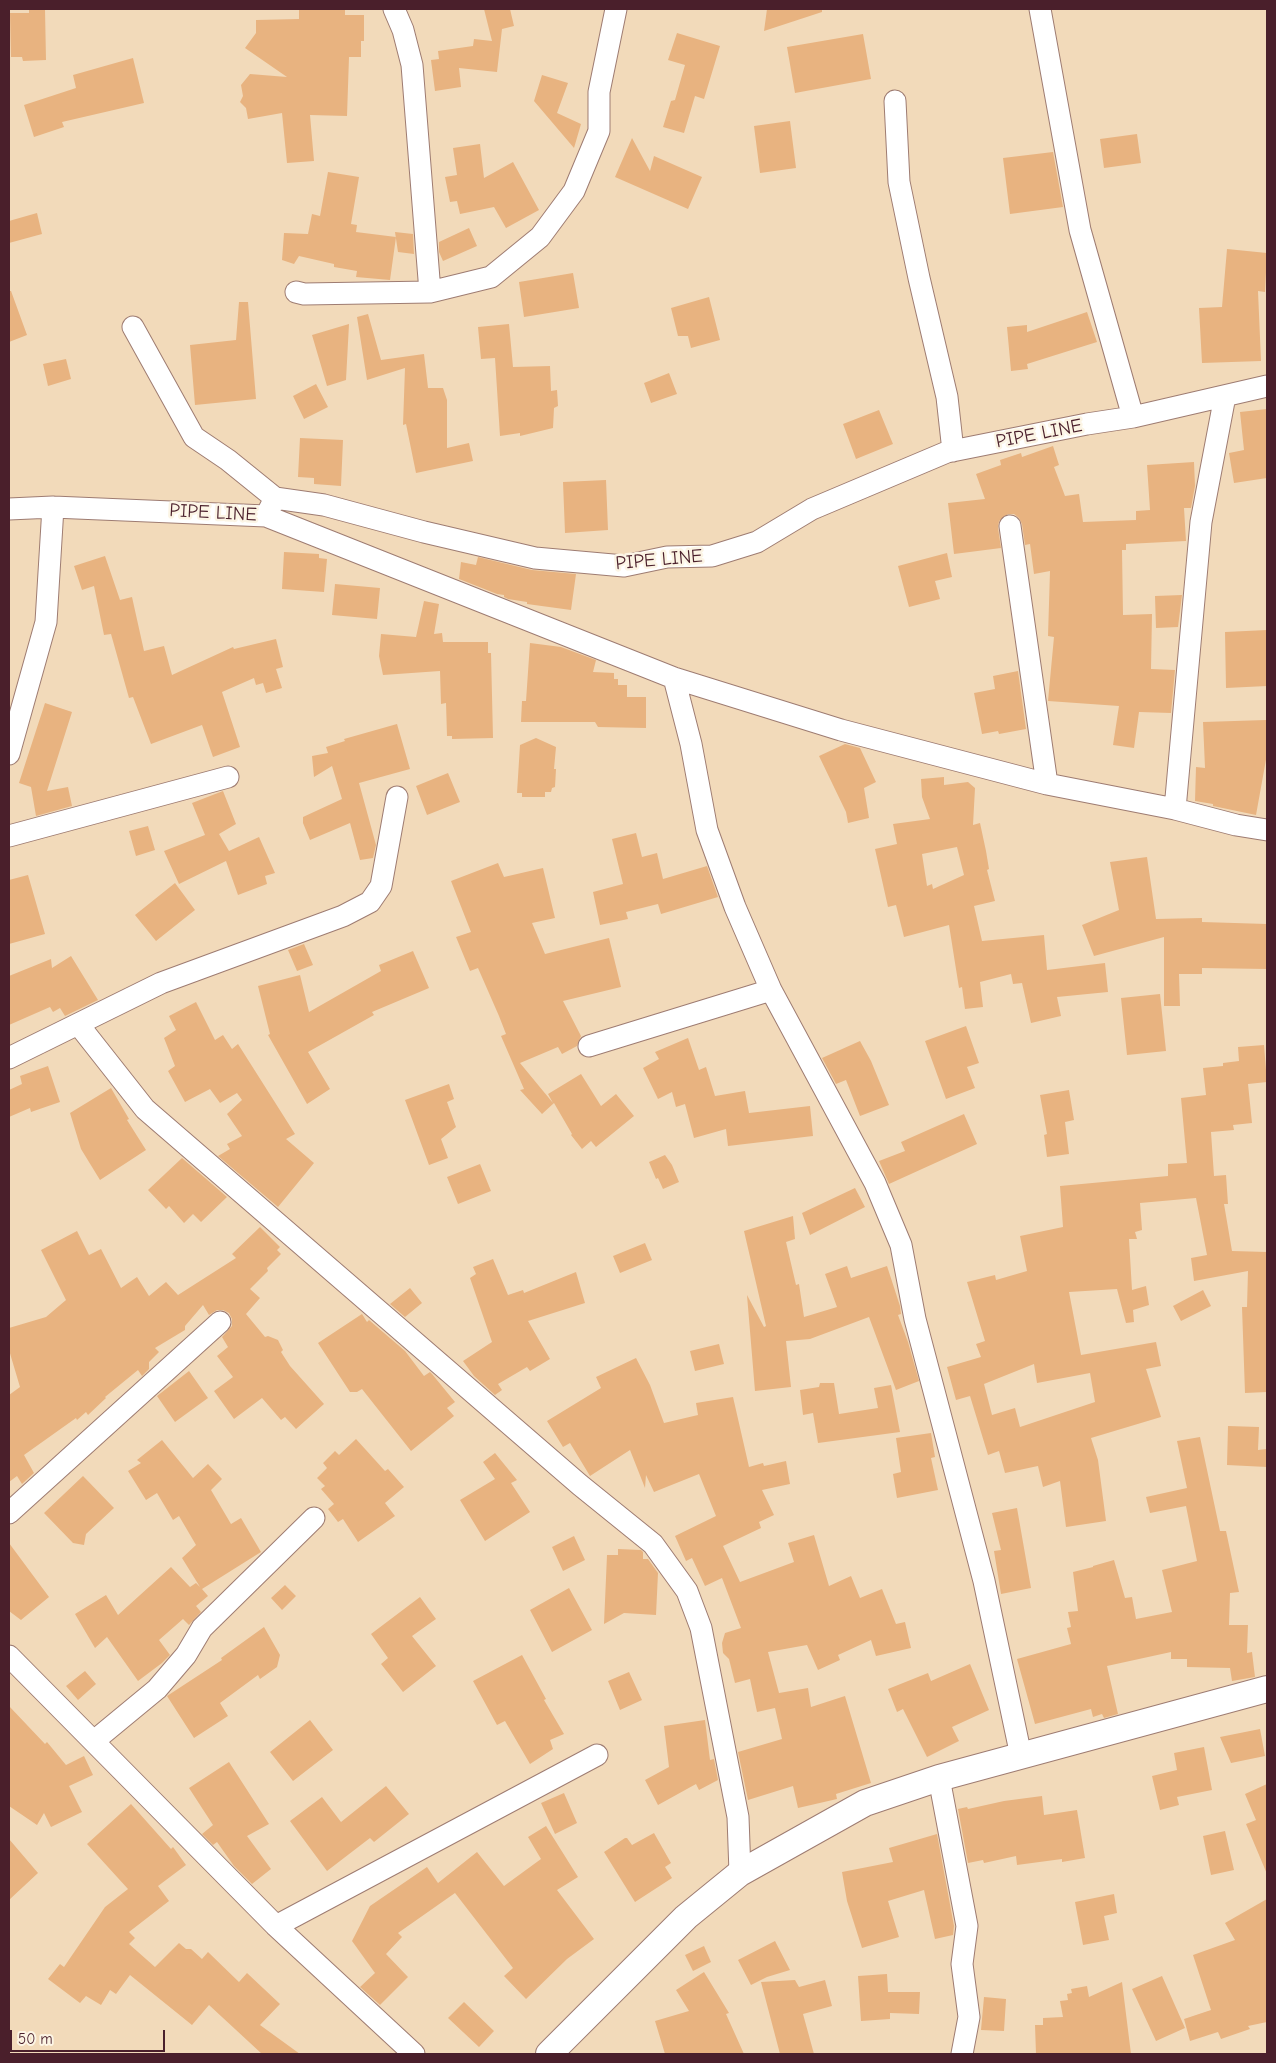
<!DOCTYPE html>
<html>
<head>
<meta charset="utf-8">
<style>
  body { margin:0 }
  #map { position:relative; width:1276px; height:2063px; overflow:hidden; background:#f2daba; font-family:"Comic Neue",sans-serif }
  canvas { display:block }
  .frame { position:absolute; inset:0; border:10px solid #4a1f2b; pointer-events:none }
  .scale { position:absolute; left:10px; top:2030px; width:155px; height:22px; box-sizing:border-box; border:2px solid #4a1f2b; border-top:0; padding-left:6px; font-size:15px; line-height:18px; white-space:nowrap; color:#4a1f2b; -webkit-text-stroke:4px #fcf5e5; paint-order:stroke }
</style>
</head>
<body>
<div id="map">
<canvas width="1276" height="2063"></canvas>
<div class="frame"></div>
<div class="scale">50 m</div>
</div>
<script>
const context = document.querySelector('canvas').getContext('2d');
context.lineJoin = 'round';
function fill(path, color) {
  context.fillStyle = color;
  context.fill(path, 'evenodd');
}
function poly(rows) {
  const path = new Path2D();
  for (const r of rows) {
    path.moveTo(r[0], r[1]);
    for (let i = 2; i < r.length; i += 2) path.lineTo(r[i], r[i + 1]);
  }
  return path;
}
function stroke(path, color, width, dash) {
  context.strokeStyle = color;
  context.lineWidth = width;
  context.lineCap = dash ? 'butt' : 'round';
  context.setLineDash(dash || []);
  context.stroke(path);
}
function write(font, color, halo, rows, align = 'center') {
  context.font = font + ' "Comic Neue",sans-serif';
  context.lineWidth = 5;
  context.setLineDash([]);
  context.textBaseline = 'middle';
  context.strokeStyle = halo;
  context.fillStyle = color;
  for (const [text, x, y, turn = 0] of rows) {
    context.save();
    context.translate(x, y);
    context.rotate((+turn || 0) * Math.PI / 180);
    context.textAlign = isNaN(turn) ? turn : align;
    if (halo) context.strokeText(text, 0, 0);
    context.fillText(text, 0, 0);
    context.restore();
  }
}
const building = poly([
  [45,9,46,60,23,61,22,57,11,57,10,13,29,13,29,10],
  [299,9,345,9,345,15,364,15,364,41,361,41,361,57,349,57,347,116,310,115,314,161,287,163,282,113,248,119,246,108,240,102,243,96,241,85,250,74,287,77,245,48,256,33,256,20,299,19],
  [484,9,510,9,514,26,502,29,497,72,459,68,461,87,435,91,431,60,439,59,438,51,473,46,474,39,492,41],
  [767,9,822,9,822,12,764,31],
  [677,33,720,46,704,99,695,96,684,133,663,127,671,101,675,100,685,65,668,60],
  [863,34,871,79,795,93,787,47],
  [133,58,144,103,62,122,64,127,34,137,24,105,76,88,73,75],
  [542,75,568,83,557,113,581,124,574,148,534,101],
  [790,121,796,168,760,173,754,126],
  [1137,134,1141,163,1104,168,1100,139],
  [632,138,650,171,654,156,702,177,688,209,615,177],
  [480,144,484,178,513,162,539,210,506,228,494,207,460,214,457,201,450,202,445,177,457,175,453,148],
  [1053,152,1063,207,1010,214,1003,158],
  [328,172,359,177,351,224,357,225,356,232,396,237,390,280,356,277,357,271,334,267,334,264,299,256,294,264,282,260,284,233,308,234,312,214,320,216],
  [37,213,42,234,9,243,9,221],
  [469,228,477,246,443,261,439,252,439,242],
  [395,232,413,234,414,254,398,252],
  [1227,249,1267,253,1265,292,1258,291,1261,361,1202,363,1199,308,1222,307],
  [573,273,579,308,524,317,519,282],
  [9,291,11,291,27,335,9,342],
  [709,297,720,340,691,348,688,336,678,336,671,308],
  [239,302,248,302,256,399,195,405,190,345,236,340],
  [1087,312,1097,342,1027,364,1028,369,1011,371,1007,327,1027,325,1027,332],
  [368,314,381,360,424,354,428,388,443,388,447,400,447,448,469,443,473,461,416,473,406,424,403,425,405,368,367,380,357,317],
  [349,324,346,380,327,386,312,335],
  [509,324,513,367,550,366,551,391,557,390,558,406,554,408,553,428,520,436,520,433,500,436,495,358,481,359,478,327],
  [66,359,71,379,48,386,43,364],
  [669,373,677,394,651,403,644,383],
  [316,384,328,407,304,419,293,396],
  [1267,409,1267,478,1234,483,1229,453,1244,450,1240,412],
  [879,410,893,444,856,459,843,424],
  [300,438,343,440,341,486,314,484,314,478,298,477],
  [1053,446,1059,465,1054,467,1065,496,1079,494,1083,522,1136,520,1136,511,1150,510,1147,465,1194,462,1195,486,1191,508,1184,508,1186,541,1126,544,1126,550,1122,550,1123,615,1152,614,1151,669,1175,670,1171,713,1139,712,1134,748,1113,745,1119,706,1048,701,1054,637,1048,636,1050,571,1034,574,1030,544,1025,545,1022,524,1019,518,1014,514,1008,514,999,521,998,528,1001,548,954,554,948,503,985,499,976,474,1001,465,1000,460,1021,453,1022,457],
  [606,480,608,530,565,533,563,482],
  [284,552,319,554,319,558,327,559,324,592,282,589],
  [947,553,952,577,935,581,940,599,909,607,898,566],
  [105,556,120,600,132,597,144,651,164,646,172,675,233,647,234,649,276,639,283,667,276,669,282,688,266,693,263,683,256,685,254,678,222,692,240,747,213,757,202,725,151,744,133,697,129,698,111,634,104,635,94,586,82,590,74,566],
  [478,557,532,570,576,574,571,610,527,604,527,602,508,599,504,597,504,595,497,594,459,579,461,562,476,565],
  [335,584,380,588,377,619,332,615],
  [1182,595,1178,627,1156,628,1155,596],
  [424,601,439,604,434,634,442,633,443,642,488,642,488,653,491,653,493,738,452,739,452,736,447,736,446,703,441,704,440,671,383,675,379,656,381,634,416,637],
  [1267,630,1267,686,1226,688,1225,632],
  [530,643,561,647,596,660,593,672,614,673,614,679,618,679,618,685,627,685,627,697,646,697,646,728,598,727,595,722,521,722,522,701,526,701],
  [1018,671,1026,729,999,734,998,731,982,734,974,693,995,689,993,676],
  [45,703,72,712,47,791,68,787,72,806,36,816,31,787,19,783],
  [1266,720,1267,754,1256,815,1213,806,1213,804,1195,801,1196,767,1205,768,1203,722],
  [397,724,410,769,359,783,376,845,373,858,360,860,350,823,310,840,303,823,303,817,342,799,332,766,314,777,312,756,328,753,326,747,345,741,344,739],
  [536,738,556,747,554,769,556,769,555,787,552,788,551,792,545,792,545,797,522,797,522,793,517,793,520,745],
  [845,744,860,748,876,782,864,788,869,818,848,823,846,812,819,756],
  [448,773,460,802,427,815,416,786],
  [944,777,944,785,968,782,975,788,973,825,980,823,986,851,989,869,987,870,995,901,974,906,982,941,1044,935,1047,970,1105,963,1108,992,1057,997,1061,1016,1031,1023,1022,983,1013,984,1011,974,980,982,983,1007,965,1009,962,987,959,988,949,925,904,937,896,905,888,907,875,849,897,844,893,824,930,819,922,797,921,779],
  [957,847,964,875,933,889,932,884,927,886,922,854],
  [223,791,236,824,219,834,229,851,259,837,275,873,265,876,267,884,238,895,226,861,179,884,164,851,205,835,192,803],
  [148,826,155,850,136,856,129,831],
  [636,833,642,857,657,853,663,879,707,866,718,897,661,914,658,904,626,912,628,919,600,925,593,892,623,884,612,839],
  [1147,857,1156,919,1202,918,1202,922,1267,924,1267,969,1202,968,1202,974,1179,974,1180,1006,1164,1006,1164,937,1094,956,1082,925,1119,910,1110,862],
  [498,863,504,877,543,868,555,918,532,923,545,954,609,938,621,987,563,1001,581,1036,577,1046,562,1054,558,1047,520,1063,553,1103,548,1094,581,1074,601,1106,616,1094,634,1116,596,1147,591,1141,582,1149,571,1135,572,1134,554,1103,542,1114,520,1090,524,1089,501,1036,506,1034,499,1016,478,968,470,971,456,937,471,932,451,881],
  [28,875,45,934,9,944,9,880],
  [175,883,195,910,156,941,135,915],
  [304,944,313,965,297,971,288,950],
  [413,951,429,988,372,1012,374,1015,308,1052,330,1089,307,1104,268,1035,270,1034,258,986,300,975,309,1012,381,971,379,965],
  [71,956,98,1000,65,1016,60,1008,53,1012,50,1007,9,1025,9,976,51,959,52,968],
  [1160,994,1166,1051,1127,1055,1121,998],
  [196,1002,215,1040,223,1035,232,1049,238,1044,295,1134,286,1139,314,1163,278,1207,218,1156,230,1149,227,1144,242,1136,227,1114,242,1100,237,1093,220,1103,210,1089,185,1102,168,1071,175,1066,164,1038,176,1030,169,1016],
  [966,1026,979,1063,967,1067,975,1088,946,1099,925,1041],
  [688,1038,699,1070,706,1067,715,1096,745,1091,749,1113,810,1106,813,1136,728,1146,726,1129,694,1138,685,1104,676,1107,672,1092,658,1099,643,1068,659,1059,655,1052],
  [860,1041,871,1061,889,1105,860,1116,846,1080,836,1084,822,1058],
  [1264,1045,1267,1082,1248,1084,1252,1123,1233,1125,1234,1130,1211,1132,1214,1176,1226,1175,1228,1204,1224,1204,1232,1251,1267,1252,1267,1392,1245,1393,1242,1307,1247,1307,1248,1271,1194,1281,1191,1258,1207,1255,1196,1198,1140,1203,1142,1230,1135,1232,1137,1239,1129,1239,1132,1290,1146,1286,1149,1305,1133,1310,1134,1322,1126,1323,1117,1289,1069,1292,1081,1355,1156,1342,1161,1366,1146,1369,1161,1417,1091,1438,1098,1460,1106,1521,1066,1527,1060,1481,1043,1487,1038,1466,1005,1473,999,1451,988,1455,970,1396,956,1400,947,1367,981,1357,976,1344,985,1341,967,1282,995,1275,996,1280,1027,1271,1020,1236,1063,1227,1060,1186,1168,1176,1168,1164,1187,1163,1181,1098,1206,1095,1203,1068,1223,1066,1223,1063,1239,1061,1238,1047],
  [1034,1364,1037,1383,1090,1373,1095,1402,1020,1427,1015,1408,992,1415,984,1384],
  [48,1066,60,1102,31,1112,30,1108,9,1117,9,1090,22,1084,20,1076],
  [449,1084,454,1099,447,1102,456,1127,441,1139,448,1158,429,1165,405,1100],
  [111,1088,129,1119,127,1120,146,1150,100,1180,81,1149,70,1113],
  [1069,1090,1074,1120,1065,1122,1069,1154,1047,1157,1044,1135,1047,1134,1040,1095],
  [964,1114,977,1144,889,1184,879,1161,905,1151,901,1142],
  [665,1155,672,1165,679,1182,663,1189,658,1178,656,1179,649,1162],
  [182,1158,227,1197,201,1222,193,1214,184,1223,169,1206,166,1209,148,1190],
  [480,1164,491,1191,458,1204,447,1177],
  [855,1188,865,1207,810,1235,802,1213],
  [793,1216,795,1239,786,1242,796,1285,799,1284,804,1317,837,1307,825,1274,847,1266,851,1278,887,1266,900,1306,901,1314,898,1315,908,1342,919,1381,896,1390,869,1317,810,1339,786,1341,791,1387,755,1391,747,1295,764,1327,766,1326,744,1231],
  [260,1227,280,1247,277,1250,281,1254,267,1268,268,1271,250,1289,260,1298,246,1314,265,1337,268,1336,278,1340,283,1350,281,1352,290,1366,324,1404,296,1429,285,1417,281,1420,262,1398,234,1419,214,1391,233,1377,217,1356,228,1347,222,1337,232,1326,232,1319,229,1313,223,1310,217,1310,209,1315,203,1305,185,1326,185,1330,155,1348,159,1352,149,1362,149,1369,142,1376,138,1370,105,1397,106,1398,88,1415,86,1412,77,1420,76,1418,24,1455,34,1473,22,1484,17,1476,9,1482,9,1395,20,1387,9,1350,9,1328,46,1317,66,1300,41,1250,77,1231,89,1255,101,1249,121,1288,137,1277,149,1296,166,1282,178,1295,236,1258,232,1254],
  [645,1243,652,1260,620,1273,613,1256],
  [493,1259,508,1295,523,1290,524,1293,576,1272,585,1303,528,1321,550,1359,530,1371,527,1367,498,1384,502,1390,495,1395,474,1376,463,1361,492,1342,470,1278,476,1274,473,1267],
  [410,1288,422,1303,405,1317,390,1304],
  [1203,1290,1211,1306,1181,1321,1173,1306],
  [362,1314,367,1322,369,1320,405,1351,424,1376,430,1372,432,1374,455,1402,447,1408,454,1416,411,1451,362,1389,357,1392,350,1392,318,1343],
  [719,1344,724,1364,695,1371,690,1351],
  [636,1358,650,1385,664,1423,698,1415,696,1403,733,1397,749,1467,763,1463,764,1466,786,1461,790,1484,762,1490,774,1515,759,1522,761,1528,723,1546,740,1582,794,1562,788,1543,814,1535,829,1586,851,1576,860,1598,882,1589,896,1624,905,1622,911,1648,876,1656,871,1640,838,1655,840,1660,818,1670,807,1645,768,1652,779,1693,808,1688,811,1707,845,1696,871,1783,836,1794,837,1799,798,1808,793,1786,748,1800,738,1752,782,1739,775,1708,757,1712,750,1679,735,1683,729,1659,723,1653,722,1643,725,1633,741,1628,722,1578,705,1586,692,1558,686,1561,675,1536,716,1516,699,1474,654,1492,646,1475,645,1488,630,1450,590,1476,570,1443,563,1447,547,1421,601,1388,596,1377],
  [189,1371,208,1398,175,1422,157,1396],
  [820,1383,834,1383,839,1414,878,1408,874,1388,891,1385,900,1432,818,1443,813,1413,803,1415,800,1390,819,1387],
  [1228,1426,1259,1427,1258,1450,1267,1449,1267,1467,1227,1465],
  [931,1433,935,1457,931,1458,938,1490,897,1498,893,1474,901,1472,896,1438],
  [1200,1437,1220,1531,1226,1531,1239,1592,1230,1593,1229,1625,1248,1625,1247,1653,1252,1652,1255,1677,1232,1681,1230,1668,1187,1667,1187,1659,1171,1659,1171,1652,1107,1666,1118,1714,1104,1718,1102,1714,1093,1717,1091,1709,1035,1724,1017,1659,1071,1644,1067,1628,1071,1627,1068,1612,1078,1611,1073,1572,1093,1567,1093,1566,1114,1560,1125,1598,1132,1597,1136,1619,1172,1612,1162,1570,1197,1561,1186,1506,1150,1513,1146,1497,1187,1488,1177,1441],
  [356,1439,385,1471,388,1469,404,1487,385,1503,395,1516,358,1542,343,1519,338,1522,328,1509,334,1504,321,1489,325,1486,317,1478,327,1468,323,1463,335,1451,339,1455],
  [162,1440,193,1478,208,1464,222,1479,211,1490,231,1524,241,1518,261,1552,202,1589,208,1596,196,1606,201,1612,189,1625,183,1619,159,1640,170,1655,162,1663,138,1681,107,1637,95,1648,75,1614,106,1595,118,1615,171,1567,190,1587,196,1583,200,1587,182,1558,196,1545,179,1516,173,1520,157,1493,146,1500,128,1471,141,1463,137,1460],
  [495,1453,517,1480,511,1483,530,1512,485,1541,460,1500,495,1479,483,1462],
  [83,1476,114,1508,86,1534,84,1545,73,1543,44,1513],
  [1017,1508,1031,1588,1001,1594,994,1551,1001,1550,992,1513],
  [574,1536,585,1560,563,1571,552,1547],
  [9,1543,49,1597,21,1620,9,1611],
  [618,1549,641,1550,643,1552,643,1559,648,1559,658,1573,656,1615,624,1613,604,1624,607,1555,618,1555],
  [285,1585,296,1596,282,1610,271,1598],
  [569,1588,592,1630,552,1652,530,1610],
  [420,1597,436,1619,412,1636,436,1666,403,1692,381,1664,388,1658,371,1634],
  [264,1627,280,1655,277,1667,260,1679,258,1675,220,1703,228,1716,194,1738,167,1696,222,1660,221,1658],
  [522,1655,546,1699,544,1700,564,1734,550,1740,553,1749,530,1764,505,1721,497,1725,473,1681],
  [970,1664,989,1710,952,1727,959,1741,927,1757,903,1709,897,1712,888,1689,928,1673,931,1681],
  [85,1671,96,1684,78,1700,66,1686],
  [629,1672,642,1700,620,1710,608,1681],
  [9,1706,45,1744,47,1742,66,1765,84,1756,93,1775,69,1786,82,1812,51,1827,44,1813,37,1825,9,1806],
  [310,1720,333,1750,293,1781,270,1752],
  [705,1720,710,1760,714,1759,718,1780,699,1790,696,1784,658,1805,645,1780,669,1767,664,1726],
  [1260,1729,1265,1756,1231,1763,1220,1737],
  [1204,1747,1212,1790,1177,1797,1179,1805,1160,1810,1152,1776,1177,1770,1174,1753],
  [229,1762,269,1824,247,1836,271,1869,252,1884,234,1866,217,1842,213,1845,202,1834,213,1825,189,1788],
  [1267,1784,1267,1874,1246,1824,1256,1820,1245,1794],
  [386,1786,409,1814,374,1842,370,1838,327,1871,290,1821,322,1797,341,1822],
  [564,1793,577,1823,555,1834,541,1803],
  [1042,1796,1044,1815,1077,1810,1085,1858,1062,1862,1062,1859,1017,1865,1016,1856,984,1863,983,1860,968,1863,958,1809,967,1807,968,1809,1004,1801],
  [131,1804,171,1849,173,1847,186,1865,158,1886,169,1901,129,1932,135,1938,129,1944,155,1967,179,1943,186,1949,191,1949,202,1959,208,1952,239,1982,247,1973,280,2004,260,2025,300,2054,262,2054,209,2005,192,2025,130,1975,116,1994,110,1990,101,2005,86,1996,80,2003,48,1979,60,1964,64,1967,105,1907,128,1889,87,1844],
  [546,1826,578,1877,557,1890,594,1939,567,1959,526,1999,504,1976,513,1968,455,1893,398,1933,402,1937,386,1954,408,1977,380,2005,360,1987,375,1973,352,1941,370,1906,427,1867,438,1883,477,1852,504,1886,541,1859,528,1837],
  [1225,1831,1234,1870,1211,1875,1203,1836],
  [654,1833,671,1863,665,1867,672,1878,635,1902,604,1852,625,1838,627,1838,632,1845],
  [937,1834,954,1926,953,1935,935,1939,924,1890,888,1901,899,1937,862,1948,847,1901,842,1872,893,1862,889,1848],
  [9,1839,38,1873,9,1900],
  [1114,1894,1117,1913,1104,1916,1109,1940,1083,1945,1075,1902],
  [1267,1899,1267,2022,1248,2026,1250,2029,1221,2039,1218,2032,1190,2041,1184,2019,1211,2010,1193,1955,1235,1940,1225,1923],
  [775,1941,790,1970,767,1977,751,1985,738,1960],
  [704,1946,711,1962,693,1971,685,1955],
  [704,1972,729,2013,726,2014,744,2054,665,2054,655,2021,689,2011,676,1990],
  [887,1974,888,1992,920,1992,919,2014,890,2013,890,2019,861,2021,858,1976],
  [1162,1976,1185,2028,1156,2041,1132,1989],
  [795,1980,799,1987,825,1980,832,2006,803,2014,814,2054,780,2054,761,1982],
  [1122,1982,1131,2054,1036,2054,1035,2025,1043,2025,1043,2018,1063,2017,1060,2001,1068,2000,1067,1994,1072,1993,1071,1989,1087,1986,1089,1997],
  [984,1997,1006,1999,1004,2031,981,2030],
  [464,2002,494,2031,479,2047,448,2018]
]);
const minor = poly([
  [394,9,403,30,412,65,430,292],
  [1040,9,1080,230,1133,417],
  [895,101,899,182,919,278,947,397,953,451],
  [296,292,304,294,430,292,491,277,540,237,574,191,599,131,599,92,616,9],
  [133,327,194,437,228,460,275,498],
  [9,509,53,507,266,516,275,498,324,505,424,532,535,558,624,566,667,557,712,556,757,542,812,509,947,452,1087,424,1133,417,1267,386],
  [266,516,674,678,841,730,1047,784,1175,809,1236,825,1267,830],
  [1010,526,1047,784],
  [674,678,691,744,707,830,735,907,771,990,875,1183,901,1245,915,1319,984,1581,1021,1756],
  [9,754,46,622,53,507],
  [1175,809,1201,522,1225,396],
  [9,836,228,777],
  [78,1024,145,1109,580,1485,653,1544,687,1591,701,1628,738,1817,740,1873],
  [589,1046,771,990],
  [9,1058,161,983,343,916,370,902,381,886,397,797],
  [9,1513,220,1322],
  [9,1656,276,1926,414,2054],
  [94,1741,157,1689,186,1655,202,1628,314,1518],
  [939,1778,967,1926,962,1964,969,2017,962,2054],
  [276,1926,597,1755]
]);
const tertiary = poly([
  [549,2054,686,1917,740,1873,865,1803,939,1778,1267,1689]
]);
const streetNames = [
  ["PIPE LINE",1039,434,-11],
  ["PIPE LINE",213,513,3],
  ["PIPE LINE",659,560,-5]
];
fill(building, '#e8b380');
stroke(minor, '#9e7c72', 23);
stroke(tertiary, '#9e7c72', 28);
stroke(minor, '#fff', 21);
stroke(tertiary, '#fff', 26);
write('19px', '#4a1f2b', '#fcf5e5', streetNames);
</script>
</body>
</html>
